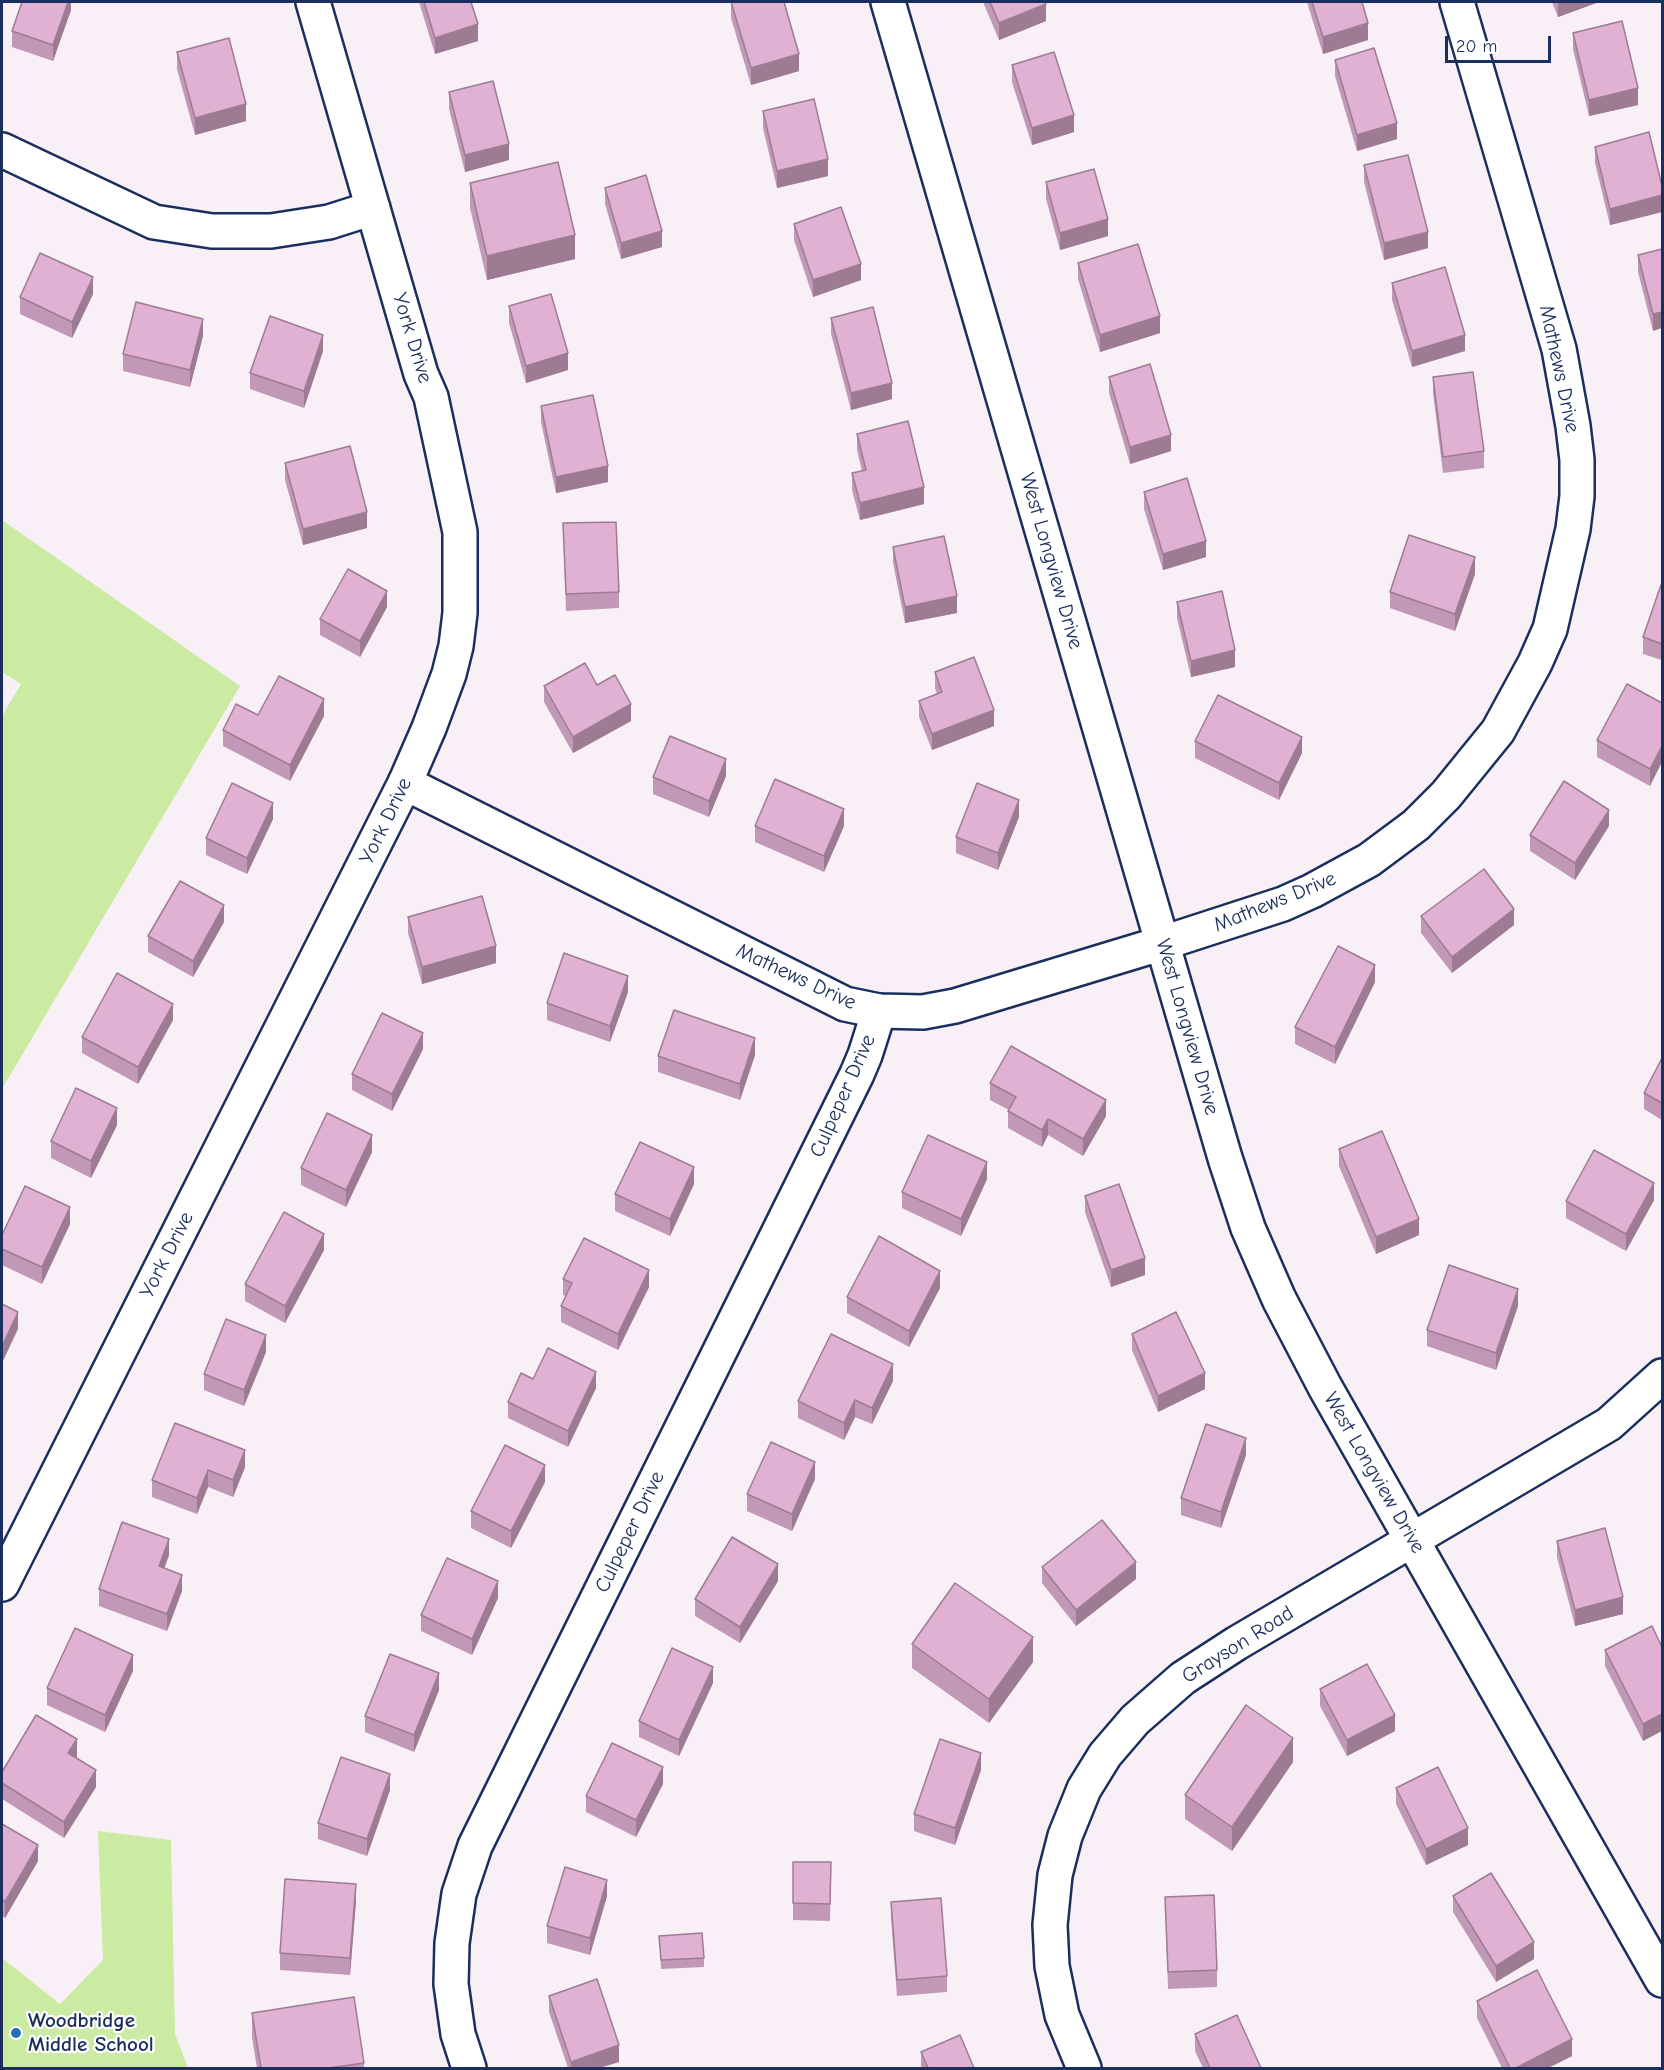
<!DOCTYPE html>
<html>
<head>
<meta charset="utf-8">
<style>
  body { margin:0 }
  #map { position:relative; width:1664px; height:2070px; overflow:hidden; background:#f9eff6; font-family:"Comic Neue",sans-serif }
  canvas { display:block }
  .frame { position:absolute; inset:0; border:3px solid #1b2f5e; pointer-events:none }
  .scale { position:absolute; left:1445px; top:36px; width:106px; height:27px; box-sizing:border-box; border:3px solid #1b2f5e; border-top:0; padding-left:8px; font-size:18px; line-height:21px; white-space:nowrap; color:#1b2f5e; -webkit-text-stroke:4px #fff; paint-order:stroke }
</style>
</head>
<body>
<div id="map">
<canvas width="1664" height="2070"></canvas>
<div class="frame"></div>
<div class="scale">20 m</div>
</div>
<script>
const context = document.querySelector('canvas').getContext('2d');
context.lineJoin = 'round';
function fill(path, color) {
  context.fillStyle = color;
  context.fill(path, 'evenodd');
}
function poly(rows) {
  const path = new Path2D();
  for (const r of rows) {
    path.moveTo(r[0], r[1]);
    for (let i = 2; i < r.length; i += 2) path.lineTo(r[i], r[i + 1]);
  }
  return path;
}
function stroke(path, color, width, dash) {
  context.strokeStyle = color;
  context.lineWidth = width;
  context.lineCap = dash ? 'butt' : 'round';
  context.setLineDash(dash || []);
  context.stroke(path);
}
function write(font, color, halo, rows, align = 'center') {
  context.font = font + ' "Comic Neue",sans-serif';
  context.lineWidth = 4.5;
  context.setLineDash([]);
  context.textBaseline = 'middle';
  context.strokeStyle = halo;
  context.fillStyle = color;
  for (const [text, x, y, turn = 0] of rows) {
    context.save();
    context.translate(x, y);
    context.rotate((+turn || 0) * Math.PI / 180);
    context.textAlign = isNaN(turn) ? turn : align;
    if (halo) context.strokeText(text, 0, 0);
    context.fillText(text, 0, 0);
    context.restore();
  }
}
const green = poly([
  [2,520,240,686,2,1089,2,716,21,684,2,672],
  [98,1831,171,1840,175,2034,188,2068,2,2068,2,1958,60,2004,103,1960]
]);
const street = poly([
  [313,2,421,374,431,397,460,532,460,613,456,646,449,674,429,728,405,783],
  [2,150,154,222,212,231,271,231,329,222,373,208],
  [1163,943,1283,904,1312,891,1369,860,1416,825,1446,795,1498,731,1535,663,1550,629,1573,529,1577,496,1577,460,1573,426,1559,349,1457,2],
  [469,2068,458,2034,451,1984,452,1943,459,1894,475,1846,857,1074,865,1055,879,1011],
  [1084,2068,1062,2015,1052,1966,1050,1925,1055,1875,1065,1836,1084,1789,1105,1755,1135,1720,1183,1678,1237,1643,1609,1424,1662,1376]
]);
const secondary = poly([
  [888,2,1225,1158,1248,1228,1279,1299,1325,1387,1662,1980],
  [2,1584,405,783,845,1004,879,1011,923,1012,955,1006,1163,943]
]);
const wall = poly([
  [71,2,71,10,53,61,12,47,12,31],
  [419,2,471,2,478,41,435,54],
  [731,2,799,71,751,85,731,18],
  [983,2,1045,2,1046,21,999,40],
  [1307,2,1362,2,1368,40,1323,54],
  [1552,2,1599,2,1558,17],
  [1573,33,1638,105,1589,116,1573,49],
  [177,52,246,121,195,135,177,69],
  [1335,60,1397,139,1357,151,1335,76],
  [1012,65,1074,132,1032,145,1012,82],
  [449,92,509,160,465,172,449,109],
  [763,111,828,176,777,188,763,128],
  [1595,147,1662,186,1662,212,1610,225,1595,163],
  [1364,165,1428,248,1384,260,1364,182],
  [1046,182,1108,236,1060,250,1046,199],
  [470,183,575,259,487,280,470,208],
  [605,188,662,247,621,259,605,204],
  [794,224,861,280,813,297,794,240],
  [1662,249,1653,331,1638,272,1638,255],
  [1078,263,1160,333,1100,352,1078,279],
  [1392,283,1465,351,1412,367,1392,300],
  [93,294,72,338,20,314,20,297],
  [509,306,568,370,526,383,509,323],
  [831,318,892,399,851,410,831,334],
  [203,336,190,387,123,371,123,354],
  [323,351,304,408,250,389,250,373],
  [1109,377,1171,451,1130,464,1109,393],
  [1433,377,1484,451,1484,468,1443,473,1433,393],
  [541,406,608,482,556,493,541,422],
  [857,434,924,504,860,520,852,490,852,473,862,471,857,450],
  [285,463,367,528,303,545,285,480],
  [1144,492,1206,557,1163,570,1144,509],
  [563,523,619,592,619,608,566,611],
  [893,547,957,613,905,623,893,563],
  [1475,574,1455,631,1390,608,1390,592],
  [1662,582,1662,660,1643,654,1643,637],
  [1177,602,1235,667,1191,677,1177,618],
  [387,607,360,657,320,635,320,619],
  [935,672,994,726,932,750,919,717,919,701,937,694,935,688],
  [597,685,631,721,573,753,544,702,544,686],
  [1662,703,1650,786,1597,757,1597,740],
  [258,715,324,716,290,781,223,746,223,730],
  [1195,741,1302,753,1279,800,1195,758],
  [726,776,709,817,653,794,653,777],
  [1019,817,998,870,956,853,956,837],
  [273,819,247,874,206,855,206,838],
  [755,826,844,826,824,872,755,842],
  [1609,826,1575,880,1530,851,1530,835],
  [1421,916,1514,925,1452,973,1421,933],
  [408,917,496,963,422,984,408,933],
  [224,922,193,977,148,952,148,936],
  [1375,982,1335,1064,1295,1044,1295,1027],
  [628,992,610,1042,547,1020,547,1003],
  [173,1020,138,1084,82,1053,82,1037],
  [423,1049,392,1111,352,1090,352,1074],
  [755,1055,740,1100,658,1072,658,1056],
  [1662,1058,1662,1120,1644,1109,1644,1093],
  [990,1083,1106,1116,1083,1156,1048,1135,1042,1147,1008,1128,1008,1111,1009,1110,990,1100],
  [117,1125,91,1178,51,1158,51,1141],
  [1339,1149,1419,1235,1376,1254,1339,1166],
  [372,1152,346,1207,301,1185,301,1168],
  [987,1179,961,1236,902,1208,902,1192],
  [694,1184,670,1236,615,1211,615,1194],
  [1085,1196,1145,1275,1111,1287,1085,1212],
  [1654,1200,1626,1251,1566,1218,1566,1201],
  [70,1224,42,1284,2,1265,2,1235],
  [324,1250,285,1323,245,1301,245,1284],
  [563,1279,649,1287,618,1350,561,1322,561,1306,566,1296,563,1295],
  [940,1288,909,1347,847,1313,847,1297],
  [1518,1306,1496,1370,1427,1346,1427,1330],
  [1132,1334,1205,1389,1158,1412,1132,1350],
  [266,1352,244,1406,204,1390,204,1374],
  [533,1379,596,1388,568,1447,508,1418,508,1402],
  [893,1381,872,1424,855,1417,844,1440,798,1418,798,1401],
  [175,1423,245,1467,233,1497,208,1487,197,1514,152,1497,152,1480],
  [1246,1455,1221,1528,1181,1515,1181,1498],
  [815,1479,792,1531,747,1511,747,1494],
  [545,1482,511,1548,471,1528,471,1511],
  [1557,1541,1623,1614,1575,1626,1557,1557],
  [169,1555,164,1568,182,1591,167,1631,99,1606,99,1589],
  [1042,1567,1136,1579,1076,1626,1042,1583],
  [778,1581,740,1643,695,1616,695,1599],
  [498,1598,472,1655,421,1631,421,1615],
  [912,1644,1033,1662,989,1723,912,1668],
  [1662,1647,1643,1741,1605,1666,1605,1650],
  [133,1671,105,1732,47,1705,47,1688],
  [713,1683,679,1756,639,1737,639,1721],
  [1320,1689,1395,1731,1347,1756,1320,1706],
  [439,1690,414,1752,365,1732,365,1716],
  [77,1756,76,1758,96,1787,64,1838,2,1799,2,1772],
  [1293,1762,1232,1851,1185,1819,1185,1795],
  [981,1770,955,1845,914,1831,914,1814],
  [663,1784,636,1837,586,1812,586,1796],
  [1396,1788,1468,1845,1426,1865,1396,1804],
  [390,1790,367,1856,318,1839,318,1823],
  [2,1824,38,1861,5,1918,2,1916],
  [793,1862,831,1862,830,1921,793,1920],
  [607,1896,590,1955,547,1943,547,1926],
  [1453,1896,1534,1959,1496,1982,1453,1912],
  [1165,1897,1217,1970,1217,1987,1168,1989],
  [356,1901,350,1975,280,1970,280,1953],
  [891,1902,947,1976,947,1992,897,1996,891,1918],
  [659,1936,704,1958,704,1967,661,1969],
  [549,1996,619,2062,599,2068,568,2068,549,2012],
  [1477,2001,1572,2056,1548,2068,1502,2068,1477,2018],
  [252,2013,364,2063,364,2068,257,2068,252,2037],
  [1195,2034,1261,2068,1203,2068,1195,2051],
  [921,2052,974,2068,921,2068]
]);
const shadedWall = poly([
  [68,2,71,2,71,10,53,61,53,45],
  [1558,2,1599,2,1558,17],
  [1046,4,1046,21,999,40,999,23],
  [1368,23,1368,40,1323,54,1323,37],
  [478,24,478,41,435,54,435,38],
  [799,54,799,71,751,85,751,68],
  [1638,88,1638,105,1589,116,1589,100],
  [246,104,246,121,195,135,195,118],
  [1074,115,1074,132,1032,145,1032,128],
  [1397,123,1397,139,1357,151,1357,135],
  [509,144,509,160,465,172,465,155],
  [828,159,828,176,777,188,777,171],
  [1662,195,1662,212,1610,225,1610,209],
  [1108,219,1108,236,1060,250,1060,233],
  [662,231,662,247,621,259,621,243],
  [1428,232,1428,248,1384,260,1384,243],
  [575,235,575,259,487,280,487,256],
  [861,264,861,280,813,297,813,280],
  [93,277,93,294,72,338,72,322],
  [1662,312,1662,328,1653,331,1653,314],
  [1160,316,1160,333,1100,352,1100,335],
  [203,319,203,336,190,387,190,370],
  [323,335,323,351,304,408,304,391],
  [1465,335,1465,351,1412,367,1412,351],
  [568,353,568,370,526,383,526,366],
  [892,383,892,399,851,410,851,393],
  [1171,435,1171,451,1130,464,1130,447],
  [608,466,608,482,556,493,556,477],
  [924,487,924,504,860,520,860,503],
  [367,512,367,528,303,545,303,529],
  [1206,541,1206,557,1163,570,1163,554],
  [1475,557,1475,574,1455,631,1455,614],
  [387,591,387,607,360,657,360,641],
  [957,596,957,613,905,623,905,607],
  [1235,650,1235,667,1191,677,1191,661],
  [324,699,324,716,290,781,290,765],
  [631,704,631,721,573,753,573,737],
  [994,710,994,726,932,750,932,734],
  [1302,737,1302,753,1279,800,1279,783],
  [1662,746,1662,762,1650,786,1650,769],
  [726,759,726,776,709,817,709,801],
  [1019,800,1019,817,998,870,998,853],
  [273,803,273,819,247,874,247,858],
  [844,809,844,826,824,872,824,856],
  [1609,810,1609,826,1575,880,1575,863],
  [224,905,224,922,193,977,193,961],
  [1514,909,1514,925,1452,973,1452,957],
  [496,946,496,963,422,984,422,967],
  [1375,965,1375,982,1335,1064,1335,1047],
  [628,976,628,992,610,1042,610,1026],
  [173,1004,173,1020,138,1084,138,1067],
  [423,1033,423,1049,392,1111,392,1094],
  [755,1038,755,1055,740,1100,740,1084],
  [1106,1100,1106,1116,1083,1156,1083,1139],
  [117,1108,117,1125,91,1178,91,1161],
  [1048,1119,1048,1135,1042,1147,1042,1130],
  [372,1135,372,1152,346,1207,346,1190],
  [987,1162,987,1179,961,1236,961,1219],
  [694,1167,694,1184,670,1236,670,1219],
  [1654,1183,1654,1200,1626,1251,1626,1234],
  [70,1207,70,1224,42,1284,42,1267],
  [1419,1219,1419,1235,1376,1254,1376,1237],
  [324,1234,324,1250,285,1323,285,1306],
  [1145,1258,1145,1275,1111,1287,1111,1270],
  [649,1270,649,1287,618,1350,618,1334],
  [940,1271,940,1288,909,1347,909,1331],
  [1518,1289,1518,1306,1496,1370,1496,1353],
  [18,1312,18,1329,2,1363,2,1346],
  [266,1335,266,1352,244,1406,244,1390],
  [893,1364,893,1381,872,1424,872,1408],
  [596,1372,596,1388,568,1447,568,1431],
  [1205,1373,1205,1389,1158,1412,1158,1396],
  [855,1400,855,1417,844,1440,844,1423],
  [1246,1438,1246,1455,1221,1528,1221,1512],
  [245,1450,245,1467,233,1497,233,1480],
  [815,1462,815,1479,792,1531,792,1514],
  [545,1465,545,1482,511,1548,511,1531],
  [208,1470,208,1487,197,1514,197,1498],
  [169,1539,169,1555,159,1583,159,1566],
  [1136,1562,1136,1579,1076,1626,1076,1610],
  [778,1564,778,1581,740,1643,740,1627],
  [182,1575,182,1591,167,1631,167,1614],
  [498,1581,498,1598,472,1655,472,1639],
  [1623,1597,1623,1614,1575,1626,1575,1610],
  [1033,1637,1033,1662,989,1723,989,1699],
  [133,1655,133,1671,105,1732,105,1715],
  [713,1667,713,1683,679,1756,679,1740],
  [439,1673,439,1690,414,1752,414,1735],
  [1662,1714,1662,1731,1643,1741,1643,1724],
  [1395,1715,1395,1731,1347,1756,1347,1740],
  [1293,1738,1293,1762,1232,1851,1232,1827],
  [77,1739,77,1756,68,1770,68,1753],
  [981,1753,981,1770,955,1845,955,1828],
  [663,1767,663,1784,636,1837,636,1820],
  [96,1770,96,1787,64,1838,64,1822],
  [390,1774,390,1790,367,1856,367,1839],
  [1468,1828,1468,1845,1426,1865,1426,1849],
  [38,1845,38,1861,5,1918,5,1902],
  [607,1880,607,1896,590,1955,590,1938],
  [356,1884,356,1901,350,1975,350,1958],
  [1534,1942,1534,1959,1496,1982,1496,1966],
  [1572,2039,1572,2056,1548,2068,1516,2068],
  [619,2045,619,2062,599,2068,571,2068,571,2062]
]);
const building = poly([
  [22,2,68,2,53,45,12,31,22,2],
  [424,2,471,2,478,24,435,38,424,2],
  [731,2,784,2,799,54,751,68,731,2],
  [990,2,1045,2,1046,4,999,23,990,2],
  [1312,2,1362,2,1368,23,1323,37,1312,2],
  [1622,21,1638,88,1589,100,1573,33,1622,21],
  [229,38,246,104,195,118,177,52,229,38],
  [1374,48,1397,123,1357,135,1335,60,1374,48],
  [1054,52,1074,115,1032,128,1012,65,1054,52],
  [493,81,509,144,465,155,449,92,493,81],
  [814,99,828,159,777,171,763,111,814,99],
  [1649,132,1662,186,1662,195,1610,209,1595,147,1649,132],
  [1408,155,1428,232,1384,243,1364,165,1408,155],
  [558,162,575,235,487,256,470,183,558,162],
  [1094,169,1108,219,1060,233,1046,182,1094,169],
  [646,175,662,231,621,243,605,188,646,175],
  [841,207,861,264,813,280,794,224,841,207],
  [1138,244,1160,316,1100,335,1078,263,1138,244],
  [1662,249,1662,312,1653,314,1638,255,1662,249],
  [40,253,93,277,72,322,20,297,40,253],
  [1445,267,1465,335,1412,351,1392,283,1445,267],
  [551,294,568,353,526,366,509,306,551,294],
  [136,302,203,319,190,370,123,354,136,302],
  [873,307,892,383,851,393,831,318,873,307],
  [270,316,323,335,304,391,250,373,270,316],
  [1150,364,1171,435,1130,447,1109,377,1150,364],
  [1473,372,1484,451,1443,457,1433,377,1473,372],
  [593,395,608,466,556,477,541,406,593,395],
  [908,421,924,487,860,503,852,473,866,470,857,434,908,421],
  [350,446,367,512,303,529,285,463,350,446],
  [1187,478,1206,541,1163,554,1144,492,1187,478],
  [616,522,619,592,566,594,563,523,616,522],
  [1409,535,1475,557,1455,614,1390,592,1409,535],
  [944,536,957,596,905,607,893,547,944,536],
  [348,569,387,591,360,641,320,619,348,569],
  [1662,582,1662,644,1643,637,1662,582],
  [1222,591,1235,650,1191,661,1177,602,1222,591],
  [974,657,994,710,932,734,919,701,942,692,935,672,974,657],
  [585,663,597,685,615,675,631,704,573,737,544,686,585,663],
  [279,676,324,699,290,765,223,730,236,704,258,715,279,676],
  [1627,684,1662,703,1662,746,1650,769,1597,740,1627,684],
  [1218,695,1302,737,1279,783,1195,741,1218,695],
  [670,736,726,759,709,801,653,777,670,736],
  [775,779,844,809,824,856,755,826,775,779],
  [1564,781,1609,810,1575,863,1530,835,1564,781],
  [232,783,273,803,247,858,206,838,232,783],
  [977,783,1019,800,998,853,956,837,977,783],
  [1484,869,1514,909,1452,957,1421,916,1484,869],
  [180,881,224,905,193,961,148,936,180,881],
  [482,896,496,946,422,967,408,917,482,896],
  [1338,946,1375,965,1335,1047,1295,1027,1338,946],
  [564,953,628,976,610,1026,547,1003,564,953],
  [117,973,173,1004,138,1067,82,1037,117,973],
  [674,1010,755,1038,740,1084,658,1056,674,1010],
  [382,1013,423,1033,392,1094,352,1074,382,1013],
  [1011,1046,1106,1100,1083,1139,1048,1119,1042,1130,1008,1111,1016,1097,990,1083,1011,1046],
  [1662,1058,1662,1103,1644,1093,1662,1058],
  [76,1088,117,1108,91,1161,51,1141,76,1088],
  [327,1113,372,1135,346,1190,301,1168,327,1113],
  [1382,1131,1419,1219,1376,1237,1339,1149,1382,1131],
  [928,1135,987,1162,961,1219,902,1192,928,1135],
  [640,1142,694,1167,670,1219,615,1194,640,1142],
  [1594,1150,1654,1183,1626,1234,1566,1201,1594,1150],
  [1119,1184,1145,1258,1111,1270,1085,1196,1119,1184],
  [25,1186,70,1207,42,1267,2,1249,2,1235,25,1186],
  [284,1212,324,1234,285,1306,245,1284,284,1212],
  [879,1236,940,1271,909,1331,847,1297,879,1236],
  [584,1238,649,1270,618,1334,561,1306,572,1283,563,1279,584,1238],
  [1449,1265,1518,1289,1496,1353,1427,1330,1449,1265],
  [2,1304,18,1312,2,1346,2,1304],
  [1176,1312,1205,1373,1158,1396,1132,1334,1176,1312],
  [226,1319,266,1335,244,1390,204,1374,226,1319],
  [831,1334,893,1364,872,1408,855,1400,844,1423,798,1401,831,1334],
  [548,1348,596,1372,568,1431,508,1402,521,1373,533,1379,548,1348],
  [175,1423,245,1450,233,1480,208,1470,197,1498,152,1480,175,1423],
  [1206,1424,1246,1438,1221,1512,1181,1498,1206,1424],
  [771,1442,815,1462,792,1514,747,1494,771,1442],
  [505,1445,545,1465,511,1531,471,1511,505,1445],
  [1102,1520,1136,1562,1076,1610,1042,1567,1102,1520],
  [122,1522,169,1539,159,1566,182,1575,167,1614,99,1589,122,1522],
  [1605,1528,1623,1597,1575,1610,1557,1541,1605,1528],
  [732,1537,778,1564,740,1627,695,1599,732,1537],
  [447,1558,498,1581,472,1639,421,1615,447,1558],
  [955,1583,1033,1637,989,1699,912,1644,955,1583],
  [1652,1626,1662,1647,1662,1714,1643,1724,1605,1650,1652,1626],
  [75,1628,133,1655,105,1715,47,1688,75,1628],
  [672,1648,713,1667,679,1740,639,1721,672,1648],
  [390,1654,439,1673,414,1735,365,1716,390,1654],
  [1367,1664,1395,1715,1347,1740,1320,1689,1367,1664],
  [1246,1705,1293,1738,1232,1827,1185,1795,1246,1705],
  [36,1715,77,1739,68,1753,96,1770,64,1822,2,1783,2,1772,36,1715],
  [940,1739,981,1753,955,1828,914,1814,940,1739],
  [612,1743,663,1767,636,1820,586,1796,612,1743],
  [341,1757,390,1774,367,1839,318,1823,341,1757],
  [1438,1767,1468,1828,1426,1849,1396,1788,1438,1767],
  [2,1824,38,1845,5,1902,2,1899,2,1824],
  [793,1862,831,1862,830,1904,793,1903,793,1862],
  [565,1867,607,1880,590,1938,547,1926,565,1867],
  [1491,1873,1534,1942,1496,1966,1453,1896,1491,1873],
  [285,1879,356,1884,350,1958,280,1953,285,1879],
  [1214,1895,1217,1970,1168,1972,1165,1897,1214,1895],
  [941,1898,947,1976,897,1980,891,1902,941,1898],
  [702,1933,704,1958,661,1960,659,1936,702,1933],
  [1537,1970,1572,2039,1516,2068,1510,2068,1477,2001,1537,1970],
  [597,1979,619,2045,571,2062,549,1996,597,1979],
  [354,1997,364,2063,329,2068,261,2068,252,2013,354,1997],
  [1237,2015,1261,2068,1210,2068,1195,2034,1237,2015],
  [960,2035,974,2068,928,2068,921,2052,960,2035]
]);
const markers = [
  [16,2033,6,"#1f6fb2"]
];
const streetNames = [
  ["York Drive",412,338,73],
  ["Mathews Drive",1559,369,78],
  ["West Longview Drive",1051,561,74],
  ["York Drive",386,821,-64],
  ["Mathews Drive",1275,902,-22],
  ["Mathews Drive",796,977,25],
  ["West Longview Drive",1187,1027,74],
  ["Culpeper Drive",843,1096,-66],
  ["York Drive",167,1255,-63],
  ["West Longview Drive",1374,1473,60],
  ["Culpeper Drive",630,1532,-64],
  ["Grayson Road",1238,1645,-32]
];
const poiNames = [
  ["Woodbridge",28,2021],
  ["Middle School",28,2045]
];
fill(green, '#cceba2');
stroke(street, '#1b2f5e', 38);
stroke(secondary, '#1b2f5e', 38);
stroke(street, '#fff', 33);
stroke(secondary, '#fff', 33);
fill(wall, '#c198b5');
fill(shadedWall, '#9d7c93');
fill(building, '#e0b1d2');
stroke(building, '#9d7c93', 1.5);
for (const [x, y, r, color] of markers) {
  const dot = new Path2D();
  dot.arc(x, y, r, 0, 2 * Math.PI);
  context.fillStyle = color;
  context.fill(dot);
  stroke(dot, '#fff', 2);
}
write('21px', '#1b2f5e', '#fff', streetNames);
write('bold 21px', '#1b2f5e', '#fff', poiNames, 'left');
</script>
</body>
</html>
